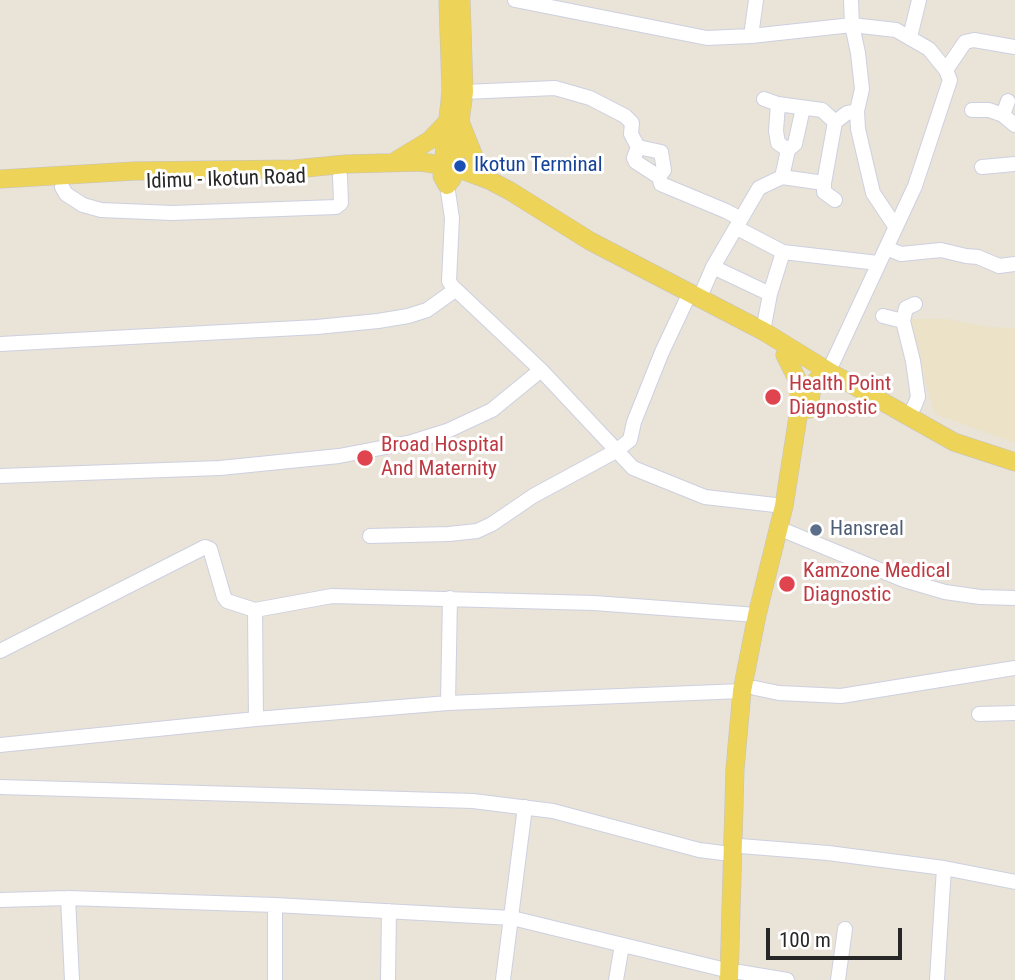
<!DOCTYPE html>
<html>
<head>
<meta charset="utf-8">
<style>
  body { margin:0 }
  #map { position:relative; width:1015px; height:980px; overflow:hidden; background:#e9e3d8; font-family:"Roboto Condensed",sans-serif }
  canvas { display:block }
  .scale { position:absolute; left:766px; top:928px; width:136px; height:32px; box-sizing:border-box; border:4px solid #272727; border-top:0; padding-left:9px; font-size:21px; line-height:24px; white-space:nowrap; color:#272727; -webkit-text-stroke:5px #fff; paint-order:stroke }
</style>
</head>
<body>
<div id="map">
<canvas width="1015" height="980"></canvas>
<div class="scale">100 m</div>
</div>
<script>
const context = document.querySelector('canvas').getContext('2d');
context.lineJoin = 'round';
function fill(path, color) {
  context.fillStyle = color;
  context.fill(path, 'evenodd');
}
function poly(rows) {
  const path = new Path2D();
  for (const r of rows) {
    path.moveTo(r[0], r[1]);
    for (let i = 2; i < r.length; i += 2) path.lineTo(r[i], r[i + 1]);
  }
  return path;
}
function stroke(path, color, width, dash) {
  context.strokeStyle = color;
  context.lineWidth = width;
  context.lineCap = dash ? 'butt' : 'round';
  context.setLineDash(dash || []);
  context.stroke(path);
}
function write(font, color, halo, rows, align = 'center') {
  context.font = font + ' "Roboto Condensed",sans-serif';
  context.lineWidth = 6;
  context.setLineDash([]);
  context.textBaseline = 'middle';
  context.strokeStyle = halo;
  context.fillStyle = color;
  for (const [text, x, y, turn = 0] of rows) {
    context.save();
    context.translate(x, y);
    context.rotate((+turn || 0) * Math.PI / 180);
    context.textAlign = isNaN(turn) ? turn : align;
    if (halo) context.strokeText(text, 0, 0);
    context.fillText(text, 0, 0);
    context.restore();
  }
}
const education = poly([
  [906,319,946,319,990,327,1015,328,1015,443,935,414]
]);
const minor = poly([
  [515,0,707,38,751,36,852,25,896,30,929,49,946,70,950,80,915,186,826,377],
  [851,0,852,25,858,53,862,89,857,111,858,129,873,193,895,226],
  [751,36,756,0],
  [910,37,919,0],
  [946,70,965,42,974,40,1015,47],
  [464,92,555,88,590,98,625,116,632,123,631,134,638,147,634,158,636,162,659,177,661,184,726,211,741,219],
  [1008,101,1003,115,1015,125],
  [778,104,822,110,835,122],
  [972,110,989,110,1003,115],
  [638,147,661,152,664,170,659,177],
  [788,150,795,144,803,108],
  [982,167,1015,164],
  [782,177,824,183],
  [447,185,452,218,449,281,452,286,541,370,633,468,705,497,784,506],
  [62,187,66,194,83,205,101,210,172,213,336,207,341,203,340,176],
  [835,200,824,192,824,183,835,122,847,113,857,111],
  [737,228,783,252,878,263],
  [886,248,901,254,941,250,966,256,978,257,999,266,1015,264],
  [713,267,770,294],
  [700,297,713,267,759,188,782,177,788,150,778,143,776,131,778,104,764,99],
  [883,316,903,321,913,361,918,397,914,407,907,415],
  [903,321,906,308,915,304],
  [763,331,770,294,783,252],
  [0,344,317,327,378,321,408,316,427,310,455,290],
  [0,476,220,468,339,456,412,442,447,431,492,410,541,370],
  [788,532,904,580,945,592,980,597,1015,598],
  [370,536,449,534,477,531,492,524,533,496,616,451,630,440,634,422,662,352,686,301],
  [255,610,256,719],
  [0,651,205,547,210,549,224,597,227,601,255,610,332,596,594,603,757,615],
  [755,688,779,693,841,696,1015,668],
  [448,703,450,598],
  [979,714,1015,713],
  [0,745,256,719,448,703,742,691],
  [0,787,473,801,553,811,699,850,731,854],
  [740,846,828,853,944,868,1015,882],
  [68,898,72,980],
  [0,900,68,898,275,905,512,918,730,971],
  [275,905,275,980],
  [739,972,787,980],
  [388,980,389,911],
  [503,980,525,807],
  [616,980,622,945],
  [838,980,845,929],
  [937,980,944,868]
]);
const major = poly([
  [448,0,451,91,442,176,447,185,452,179,464,92,461,0],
  [461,124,476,162,489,180],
  [397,160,430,140,449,120],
  [0,179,134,171,295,169,346,164,421,162,454,167,489,180,510,191,590,241,763,331,828,371,954,442,1015,462],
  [809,409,812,386,821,375],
  [729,980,735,769,742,691,757,615,784,506,800,404,798,381,785,355]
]);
const markers = [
  [460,166,7,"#1a4fb4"],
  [773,397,9,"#e0444e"],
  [365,458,9,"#e0444e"],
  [816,530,7,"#5c6f8a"],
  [787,584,9,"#e0444e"]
];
const transitNames = [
  ["Ikotun Terminal",474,166]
];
const streetNames = [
  ["Idimu - Ikotun Road",226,180,-2]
];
const healthNames = [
  ["Health Point",789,385],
  ["Diagnostic",789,409],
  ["Broad Hospital",381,446],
  ["And Maternity",381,470],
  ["Kamzone Medical",803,572],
  ["Diagnostic",803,596]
];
const serviceNames = [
  ["Hansreal",830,530]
];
fill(education, '#ece2c7');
stroke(minor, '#cdd0e0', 16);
stroke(major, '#c3c3c3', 19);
stroke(minor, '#fff', 14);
stroke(major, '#eed359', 18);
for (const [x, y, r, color] of markers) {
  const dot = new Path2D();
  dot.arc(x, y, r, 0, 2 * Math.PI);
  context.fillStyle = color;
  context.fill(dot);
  stroke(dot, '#fff', 2.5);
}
write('21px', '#164399', '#fff', transitNames, 'left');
write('21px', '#272727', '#fff', streetNames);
write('21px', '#be3a42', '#fff', healthNames, 'left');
write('21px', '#4e5e75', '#fff', serviceNames, 'left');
</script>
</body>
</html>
